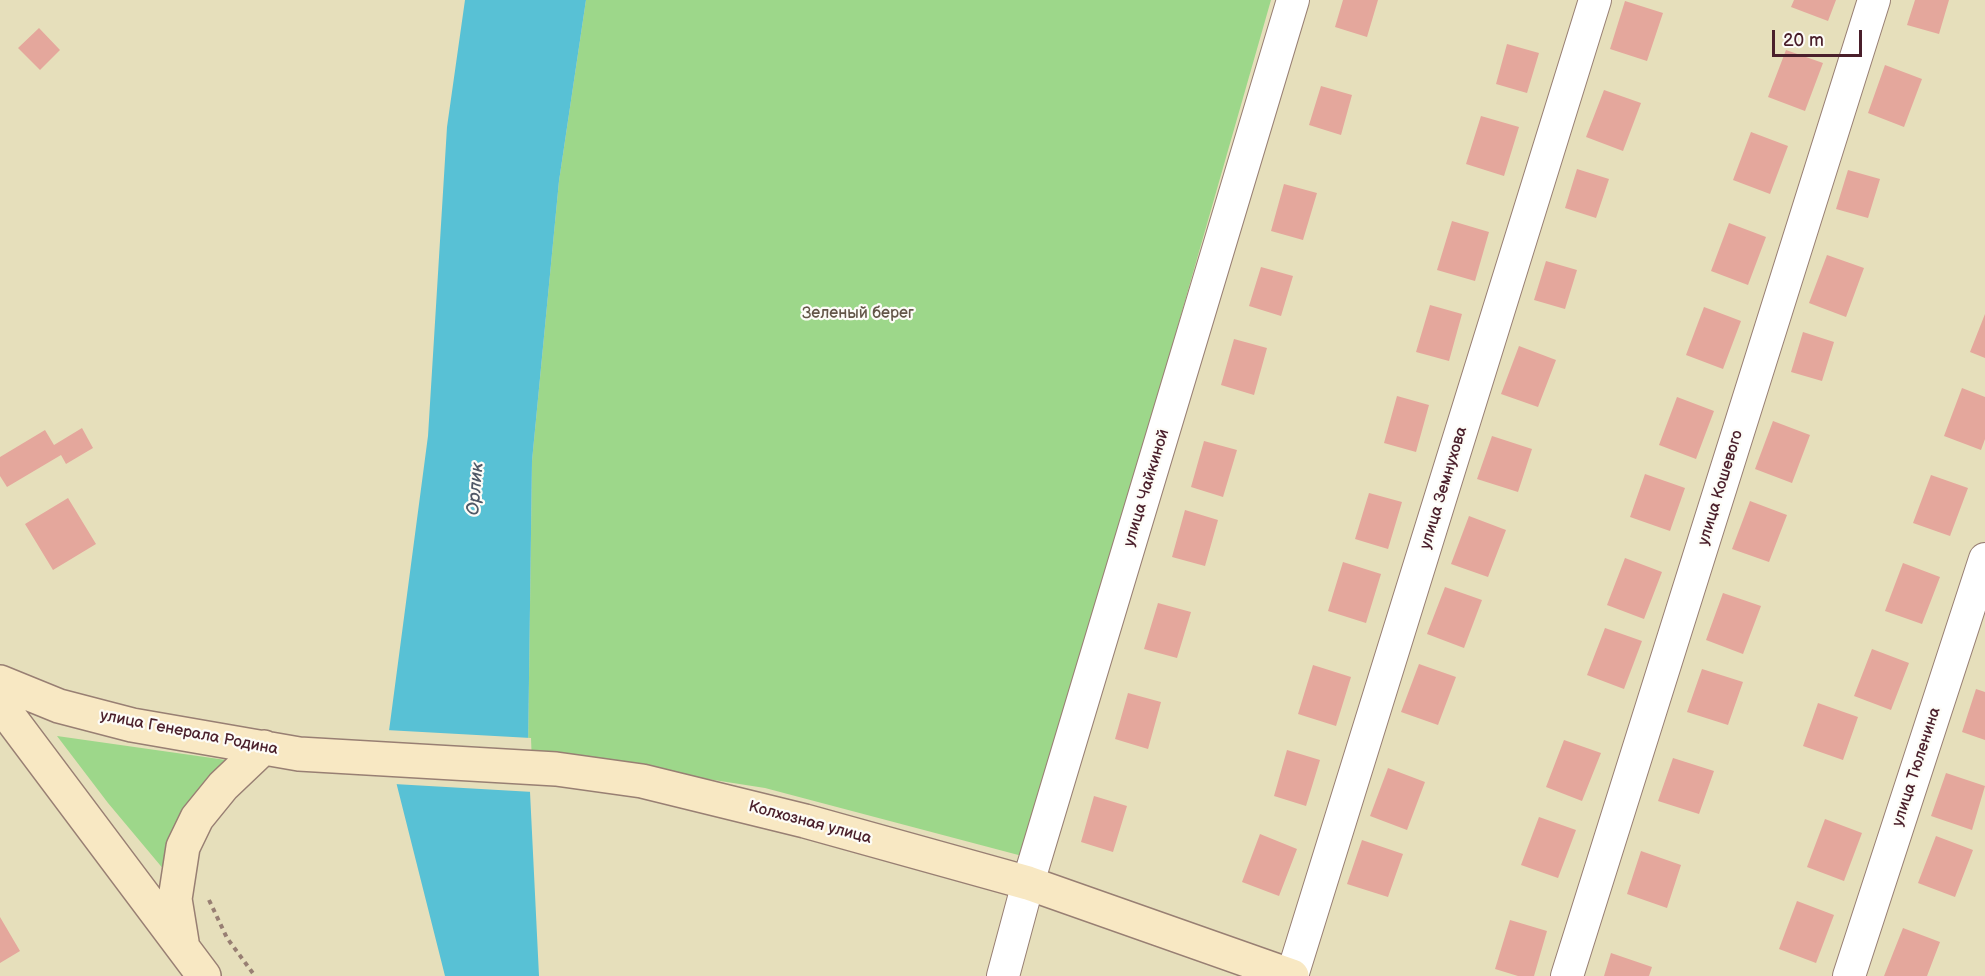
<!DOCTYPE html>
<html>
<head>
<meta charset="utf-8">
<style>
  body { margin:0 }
  #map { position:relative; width:1985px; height:976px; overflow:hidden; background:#e6dfbb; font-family:"Balsamiq Sans",sans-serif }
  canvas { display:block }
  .scale { position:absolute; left:1772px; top:30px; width:90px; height:27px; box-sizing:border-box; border:3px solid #4a1f2b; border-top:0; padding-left:8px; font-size:18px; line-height:21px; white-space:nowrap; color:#4a1f2b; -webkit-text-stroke:4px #fdfcf7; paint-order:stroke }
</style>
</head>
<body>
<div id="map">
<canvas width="1985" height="976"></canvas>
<div class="scale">20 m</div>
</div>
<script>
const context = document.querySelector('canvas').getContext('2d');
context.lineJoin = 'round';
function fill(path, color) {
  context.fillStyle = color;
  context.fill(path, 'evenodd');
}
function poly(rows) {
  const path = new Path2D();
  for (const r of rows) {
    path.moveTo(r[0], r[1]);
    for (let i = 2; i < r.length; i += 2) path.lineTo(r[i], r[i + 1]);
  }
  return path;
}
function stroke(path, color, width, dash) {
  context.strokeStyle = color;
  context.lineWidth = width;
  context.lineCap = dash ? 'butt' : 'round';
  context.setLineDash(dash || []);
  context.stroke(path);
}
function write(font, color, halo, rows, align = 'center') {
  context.font = font + ' "Balsamiq Sans",sans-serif';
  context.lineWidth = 4.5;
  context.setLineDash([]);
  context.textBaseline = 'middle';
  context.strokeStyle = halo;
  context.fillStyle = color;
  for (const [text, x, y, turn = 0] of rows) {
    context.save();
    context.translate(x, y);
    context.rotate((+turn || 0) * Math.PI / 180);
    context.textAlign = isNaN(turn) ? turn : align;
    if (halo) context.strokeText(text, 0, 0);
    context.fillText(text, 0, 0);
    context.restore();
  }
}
const green = poly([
  [586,0,1271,0,1026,857,765,788,528,751,532,461,559,181],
  [57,736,226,760,207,778,188,804,165,871,108,803]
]);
const water = poly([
  [465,0,586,0,559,181,532,461,528,751,539,976,445,976,387,746,428,436,447,127]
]);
const pier = poly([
  [386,730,531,738,533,792,394,784,384,747]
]);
const building = poly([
  [1343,0,1378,0,1367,37,1335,27],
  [1794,0,1836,0,1828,21,1791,7],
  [1915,0,1949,0,1939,34,1907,25],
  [1625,1,1663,13,1647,61,1610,49],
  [39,28,60,50,40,70,18,48],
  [1507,44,1539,53,1527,93,1496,84],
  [1786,50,1823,63,1805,111,1768,97],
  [1885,65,1922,79,1904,127,1868,113],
  [1321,86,1352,95,1341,135,1309,125],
  [1604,90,1641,103,1623,151,1586,137],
  [1481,116,1519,127,1504,176,1466,164],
  [1751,132,1788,146,1770,194,1733,180],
  [1577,169,1609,179,1596,218,1565,208],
  [1848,170,1880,179,1868,218,1836,209],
  [1284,184,1317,193,1303,240,1271,231],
  [1452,221,1489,232,1475,281,1437,270],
  [1729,223,1766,237,1748,285,1711,271],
  [1827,255,1864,268,1846,317,1809,303],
  [1546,261,1577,270,1565,309,1534,300],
  [1261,267,1293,276,1281,316,1249,306],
  [1430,305,1462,314,1449,361,1416,352],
  [1704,307,1741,321,1723,369,1686,355],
  [1985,314,1985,358,1970,352],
  [1803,332,1834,342,1822,381,1791,372],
  [1234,339,1267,348,1254,395,1221,385],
  [1519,346,1556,360,1538,407,1501,394],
  [1962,388,1985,397,1985,439,1981,450,1944,436],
  [1397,396,1429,405,1416,452,1384,443],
  [1677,397,1714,411,1696,459,1659,445],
  [1773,421,1810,435,1792,483,1755,469],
  [82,428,93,448,66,464,61,455,7,487,0,476,0,457,45,430,54,445],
  [1492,436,1532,449,1518,492,1477,479],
  [1204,441,1237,450,1223,497,1191,487],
  [1645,474,1685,488,1670,531,1630,517],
  [1931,475,1968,488,1950,536,1913,523],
  [1369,493,1402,502,1388,549,1355,539],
  [68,498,96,544,53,570,25,524],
  [1750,501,1787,515,1769,562,1732,549],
  [1185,510,1218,520,1205,566,1172,557],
  [1469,516,1506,530,1488,577,1451,564],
  [1625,558,1662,572,1644,619,1607,605],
  [1343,562,1381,574,1366,623,1328,611],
  [1903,563,1940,577,1922,624,1885,611],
  [1445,587,1482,600,1464,648,1427,634],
  [1723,593,1761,606,1743,654,1706,640],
  [1158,603,1191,612,1177,658,1144,649],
  [1605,628,1642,641,1624,689,1587,675],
  [1872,649,1909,663,1891,710,1854,696],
  [1419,664,1456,677,1438,725,1401,712],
  [1313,665,1351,677,1336,726,1298,714],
  [1702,669,1743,682,1728,725,1687,712],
  [1976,689,1985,692,1985,740,1962,732],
  [1128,693,1161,702,1148,749,1115,739],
  [1818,703,1858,717,1843,760,1803,746],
  [1564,740,1601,753,1582,801,1546,787],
  [1287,750,1320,760,1306,806,1274,796],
  [1673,758,1714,771,1699,814,1658,801],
  [1388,768,1425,782,1407,830,1370,816],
  [1946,773,1985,786,1972,830,1931,816],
  [1094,796,1127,806,1113,852,1081,842],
  [1539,817,1576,830,1558,878,1521,865],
  [1825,819,1862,833,1844,881,1807,867],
  [1260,834,1297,849,1279,896,1242,882],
  [1936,836,1973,850,1955,897,1918,883],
  [1362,840,1403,854,1388,897,1347,884],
  [1641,851,1681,865,1667,908,1627,894],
  [1797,901,1834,915,1816,963,1779,949],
  [0,917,20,951,0,963],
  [1510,920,1547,931,1534,976,1518,976,1495,969],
  [1903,928,1940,942,1927,976,1884,976],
  [1611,953,1652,967,1649,976,1604,976]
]);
const path = poly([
  [209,900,227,938,255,976]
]);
const minor = poly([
  [1003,976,1028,883,1293,0],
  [1292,976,1595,0],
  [1567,976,1874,0],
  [1849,976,1985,559]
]);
const secondary = poly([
  [0,682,59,706,132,725,299,754,556,769,642,781,805,821,1028,883,1292,976],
  [0,704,204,976],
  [182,942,175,899,183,847,197,818,223,786,264,747]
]);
const parkNames = [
  ["Зеленый берег",858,314]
];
const streetNames = [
  ["улица Чайкиной",1147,488,-73],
  ["улица Земнухова",1444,488,-73],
  ["улица Кошевого",1721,488,-73],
  ["улица Генерала Родина",189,733,11],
  ["улица Тюленина",1917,767,-72],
  ["Колхозная улица",810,823,15]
];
const waterNames = [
  ["Орлик",476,489,-85]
];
fill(green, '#9dd78a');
fill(water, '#58c1d5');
fill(pier, '#e6dfbb');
fill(building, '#e4a79c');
stroke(minor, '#987f73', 34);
stroke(secondary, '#987f73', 36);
stroke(path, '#987f73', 4, [4.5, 4.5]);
stroke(minor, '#fff', 32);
stroke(secondary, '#f8e8c3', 33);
write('16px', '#635648', '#fdfcf7', parkNames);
write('16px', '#4a1f2b', '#fdfcf7', streetNames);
write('italic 18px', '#4f5866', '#fdfcf7', waterNames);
</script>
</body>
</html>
